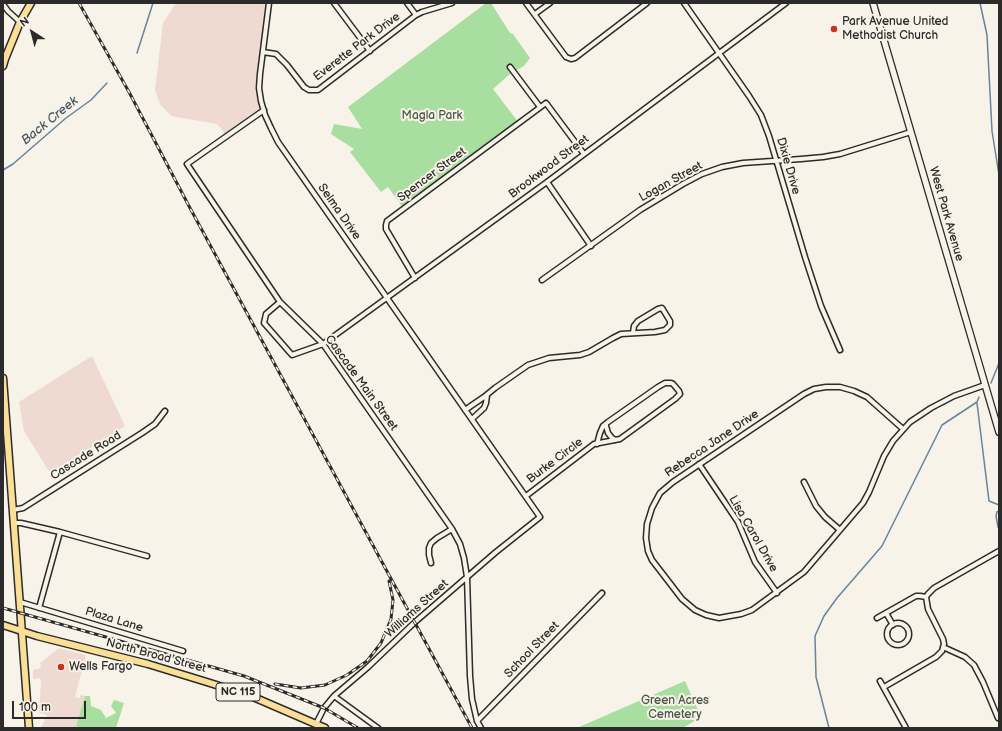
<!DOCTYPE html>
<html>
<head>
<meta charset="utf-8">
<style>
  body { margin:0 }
  #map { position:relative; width:1002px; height:731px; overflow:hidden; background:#f7f3e8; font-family:"Balsamiq Sans",sans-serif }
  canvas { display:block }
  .frame { position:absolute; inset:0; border:4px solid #2b2b2b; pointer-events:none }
  .north { position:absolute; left:12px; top:12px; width:40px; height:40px; -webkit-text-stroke:3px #f7f3e8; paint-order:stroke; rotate:324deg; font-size:11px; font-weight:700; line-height:16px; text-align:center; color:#2b2b2b }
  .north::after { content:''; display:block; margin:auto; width:14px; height:18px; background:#2b2b2b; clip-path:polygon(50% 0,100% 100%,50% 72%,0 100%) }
  .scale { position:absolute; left:12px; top:701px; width:74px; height:18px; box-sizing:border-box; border:2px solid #2b2b2b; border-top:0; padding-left:5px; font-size:12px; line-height:14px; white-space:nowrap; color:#2b2b2b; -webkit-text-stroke:3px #f7f3e8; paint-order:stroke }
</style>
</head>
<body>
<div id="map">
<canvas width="1002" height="731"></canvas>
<div class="frame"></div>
<div class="north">N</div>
<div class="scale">100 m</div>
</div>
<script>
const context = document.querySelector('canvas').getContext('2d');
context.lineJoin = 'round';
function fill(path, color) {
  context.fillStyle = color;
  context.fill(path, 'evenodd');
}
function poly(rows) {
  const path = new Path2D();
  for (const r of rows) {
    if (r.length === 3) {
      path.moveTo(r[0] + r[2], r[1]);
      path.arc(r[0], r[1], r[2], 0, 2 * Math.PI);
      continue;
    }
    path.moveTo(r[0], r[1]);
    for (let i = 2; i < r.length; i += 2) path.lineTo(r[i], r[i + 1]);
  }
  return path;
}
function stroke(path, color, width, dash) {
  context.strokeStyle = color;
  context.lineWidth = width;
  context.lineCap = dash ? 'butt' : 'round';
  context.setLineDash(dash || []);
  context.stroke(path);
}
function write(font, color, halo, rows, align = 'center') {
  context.font = font + ' "Balsamiq Sans",sans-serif';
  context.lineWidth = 4;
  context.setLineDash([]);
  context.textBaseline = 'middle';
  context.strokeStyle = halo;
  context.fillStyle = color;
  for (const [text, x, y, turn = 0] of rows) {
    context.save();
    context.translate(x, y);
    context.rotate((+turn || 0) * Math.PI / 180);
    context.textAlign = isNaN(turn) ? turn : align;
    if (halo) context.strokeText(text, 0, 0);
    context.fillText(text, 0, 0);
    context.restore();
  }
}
const built = poly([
  [176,3,269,3,259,88,264,110,227,136,217,124,171,116,160,104,155,90,163,23],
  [92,356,125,426,50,473,24,431,19,402],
  [59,648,86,655,75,697,80,698,80,695,85,696,76,726,80,728,41,728,47,715,39,713,41,681,40,678,33,679,33,670,41,668,40,663]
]);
const green = poly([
  [486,3,491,3,510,33,513,34,530,58,524,66,510,74,493,89,519,123,404,209,388,187,381,192,350,152,354,149,331,134,334,124,362,129,348,107],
  [685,681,701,717,683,728,579,728,579,727],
  [85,696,90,696,91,706,101,710,106,718,116,713,111,706,114,700,124,703,116,728,80,728,76,726]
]);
const stream = poly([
  [980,3,987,35,992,131,999,175],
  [137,53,153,3],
  [3,170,13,164,66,118,91,100,107,83],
  [991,383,999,363],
  [977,403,989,501,999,505],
  [998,527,996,516,997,512,999,511],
  [829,728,816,677,815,636,824,616,837,598,882,546,942,425,977,402,979,397]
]);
const minor = poly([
  [269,3,260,74,259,88,261,101,265,115,271,128,278,142,299,172,540,517,496,552,415,622,368,667,334,696,324,708,316,724],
  [334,3,370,51],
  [407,3,416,15],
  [526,3,566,57,571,59,575,58,647,3],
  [684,3,749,96,761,115,769,136,805,257,821,306,840,350],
  [3,4,8,11,20,22],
  [535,14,550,3],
  [263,52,276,54,287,65,304,87,309,90,318,90,416,15,422,12,452,3],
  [510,67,540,107],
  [264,110,187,164,280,302,323,344,452,529,460,544,464,558,467,577,470,676,472,699,477,721,481,728],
  [547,182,591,246],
  [415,278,386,229,386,225,387,221,546,103,584,154],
  [542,280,640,210,683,184,702,174,722,167,743,163,801,159,823,157,840,154,911,132],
  [280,302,266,314,264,323,292,355,323,344,547,182,786,3],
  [465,410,484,397,495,388,528,365,549,358,580,355,589,352,613,338,621,334,655,332,665,330,670,325,670,321,662,308,658,309,638,321,634,326,633,333],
  [472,419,484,408,486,403,487,395],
  [606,424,606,426,608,433,612,438,615,440],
  [903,429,867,397,854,391,840,387,826,387,814,389,804,394,673,482,660,493,652,508,647,524,646,538,648,551,652,560,682,599,695,610,706,615,719,618,741,614,752,610,804,572,840,530,863,503,869,492,884,456,893,441,910,422,931,408,954,396,985,385],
  [699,464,738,522,755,562,777,593],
  [804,482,816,506,825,517,840,530],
  [526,496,594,444,620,439,675,399,680,394,679,391,673,384,671,383,665,383,658,387,608,422,603,426,600,433,597,444],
  [13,510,23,508,142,433,155,424,165,411],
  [14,523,21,523,60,532,147,556],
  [431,563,429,555,429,548,431,543,437,538,452,529],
  [20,602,183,651],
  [39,608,60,532],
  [886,613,893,625],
  [877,618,916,596,920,596,926,597],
  [898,634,11],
  [943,647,965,657,974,665,983,682,998,718],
  [880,681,906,728],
  [884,687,936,657,942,651,944,644,943,639,928,609,926,597,928,594,934,588,999,551],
  [334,696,378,728],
  [477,721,602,593]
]);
const secondary = poly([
  [873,3,999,432]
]);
const primary = poly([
  [3,66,5,59,20,22,31,3],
  [3,378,29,728],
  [3,625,37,636,148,664,210,683,251,696,325,728]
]);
const rail = poly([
  [79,3,129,92,190,208,472,728],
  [3,608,244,676,324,708,358,728],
  [275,684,301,688,325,685,347,675,367,661,381,643,391,619,393,600,389,581]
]);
const markers = [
  [834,29,4,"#c8321e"],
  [61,667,4,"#c8321e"]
];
const shields = [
  [238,692,44]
];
const shieldNames = [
  ["NC 115",238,692]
];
const poiNames = [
  ["Park Avenue United",842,22],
  ["Methodist Church",842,36],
  ["Wells Fargo",69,667]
];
const streetNames = [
  ["Everette Park Drive",357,47,-37],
  ["Dixie Drive",788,166,74],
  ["Brookwood Street",549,167,-37],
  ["Spencer Street",432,175,-37],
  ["Logan Street",671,182,-29],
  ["Selma Drive",339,212,55],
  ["West Park Avenue",946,214,74],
  ["Cascade Main Street",361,383,54],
  ["Rebecca Jane Drive",712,444,-34],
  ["Cascade Road",86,456,-32],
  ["Burke Circle",555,461,-37],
  ["Lisa Carol Drive",753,534,60],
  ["Williams Street",417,609,-42],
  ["Plaza Lane",114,620,17],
  ["School Street",532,650,-46],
  ["North Broad Street",156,656,15]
];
const parkNames = [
  ["Magla Park",432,116],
  ["Green Acres",675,701],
  ["Cemetery",675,715]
];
const waterNames = [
  ["Back Creek",50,121,-39]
];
fill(built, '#efdad2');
fill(green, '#a9dea1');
stroke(stream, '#66849d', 1.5);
stroke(minor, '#2b2b2b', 7);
stroke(secondary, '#2b2b2b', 8);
stroke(primary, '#2b2b2b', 9);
stroke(minor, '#f7f3e8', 4);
stroke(secondary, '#f7f3e8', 5.5);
stroke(primary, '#fbdf96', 6);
stroke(rail, '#2b2b2b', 3);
stroke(rail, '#f7f3e8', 1.5, [4.5]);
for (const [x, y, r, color] of markers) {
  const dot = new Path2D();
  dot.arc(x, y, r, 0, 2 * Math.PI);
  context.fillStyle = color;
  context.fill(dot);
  stroke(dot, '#f7f3e8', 1.5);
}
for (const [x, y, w] of shields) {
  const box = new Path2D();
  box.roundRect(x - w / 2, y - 9, w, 18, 3);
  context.fillStyle = '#f7f3e8';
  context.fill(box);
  stroke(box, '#2b2b2b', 1);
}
write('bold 11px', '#2b2b2b', null, shieldNames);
write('12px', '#2b2b2b', '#f7f3e8', poiNames, 'left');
write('12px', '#2b2b2b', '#f7f3e8', streetNames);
write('12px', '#4a5848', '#f7f3e8', parkNames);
write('italic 13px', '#495764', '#f7f3e8', waterNames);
</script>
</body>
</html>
